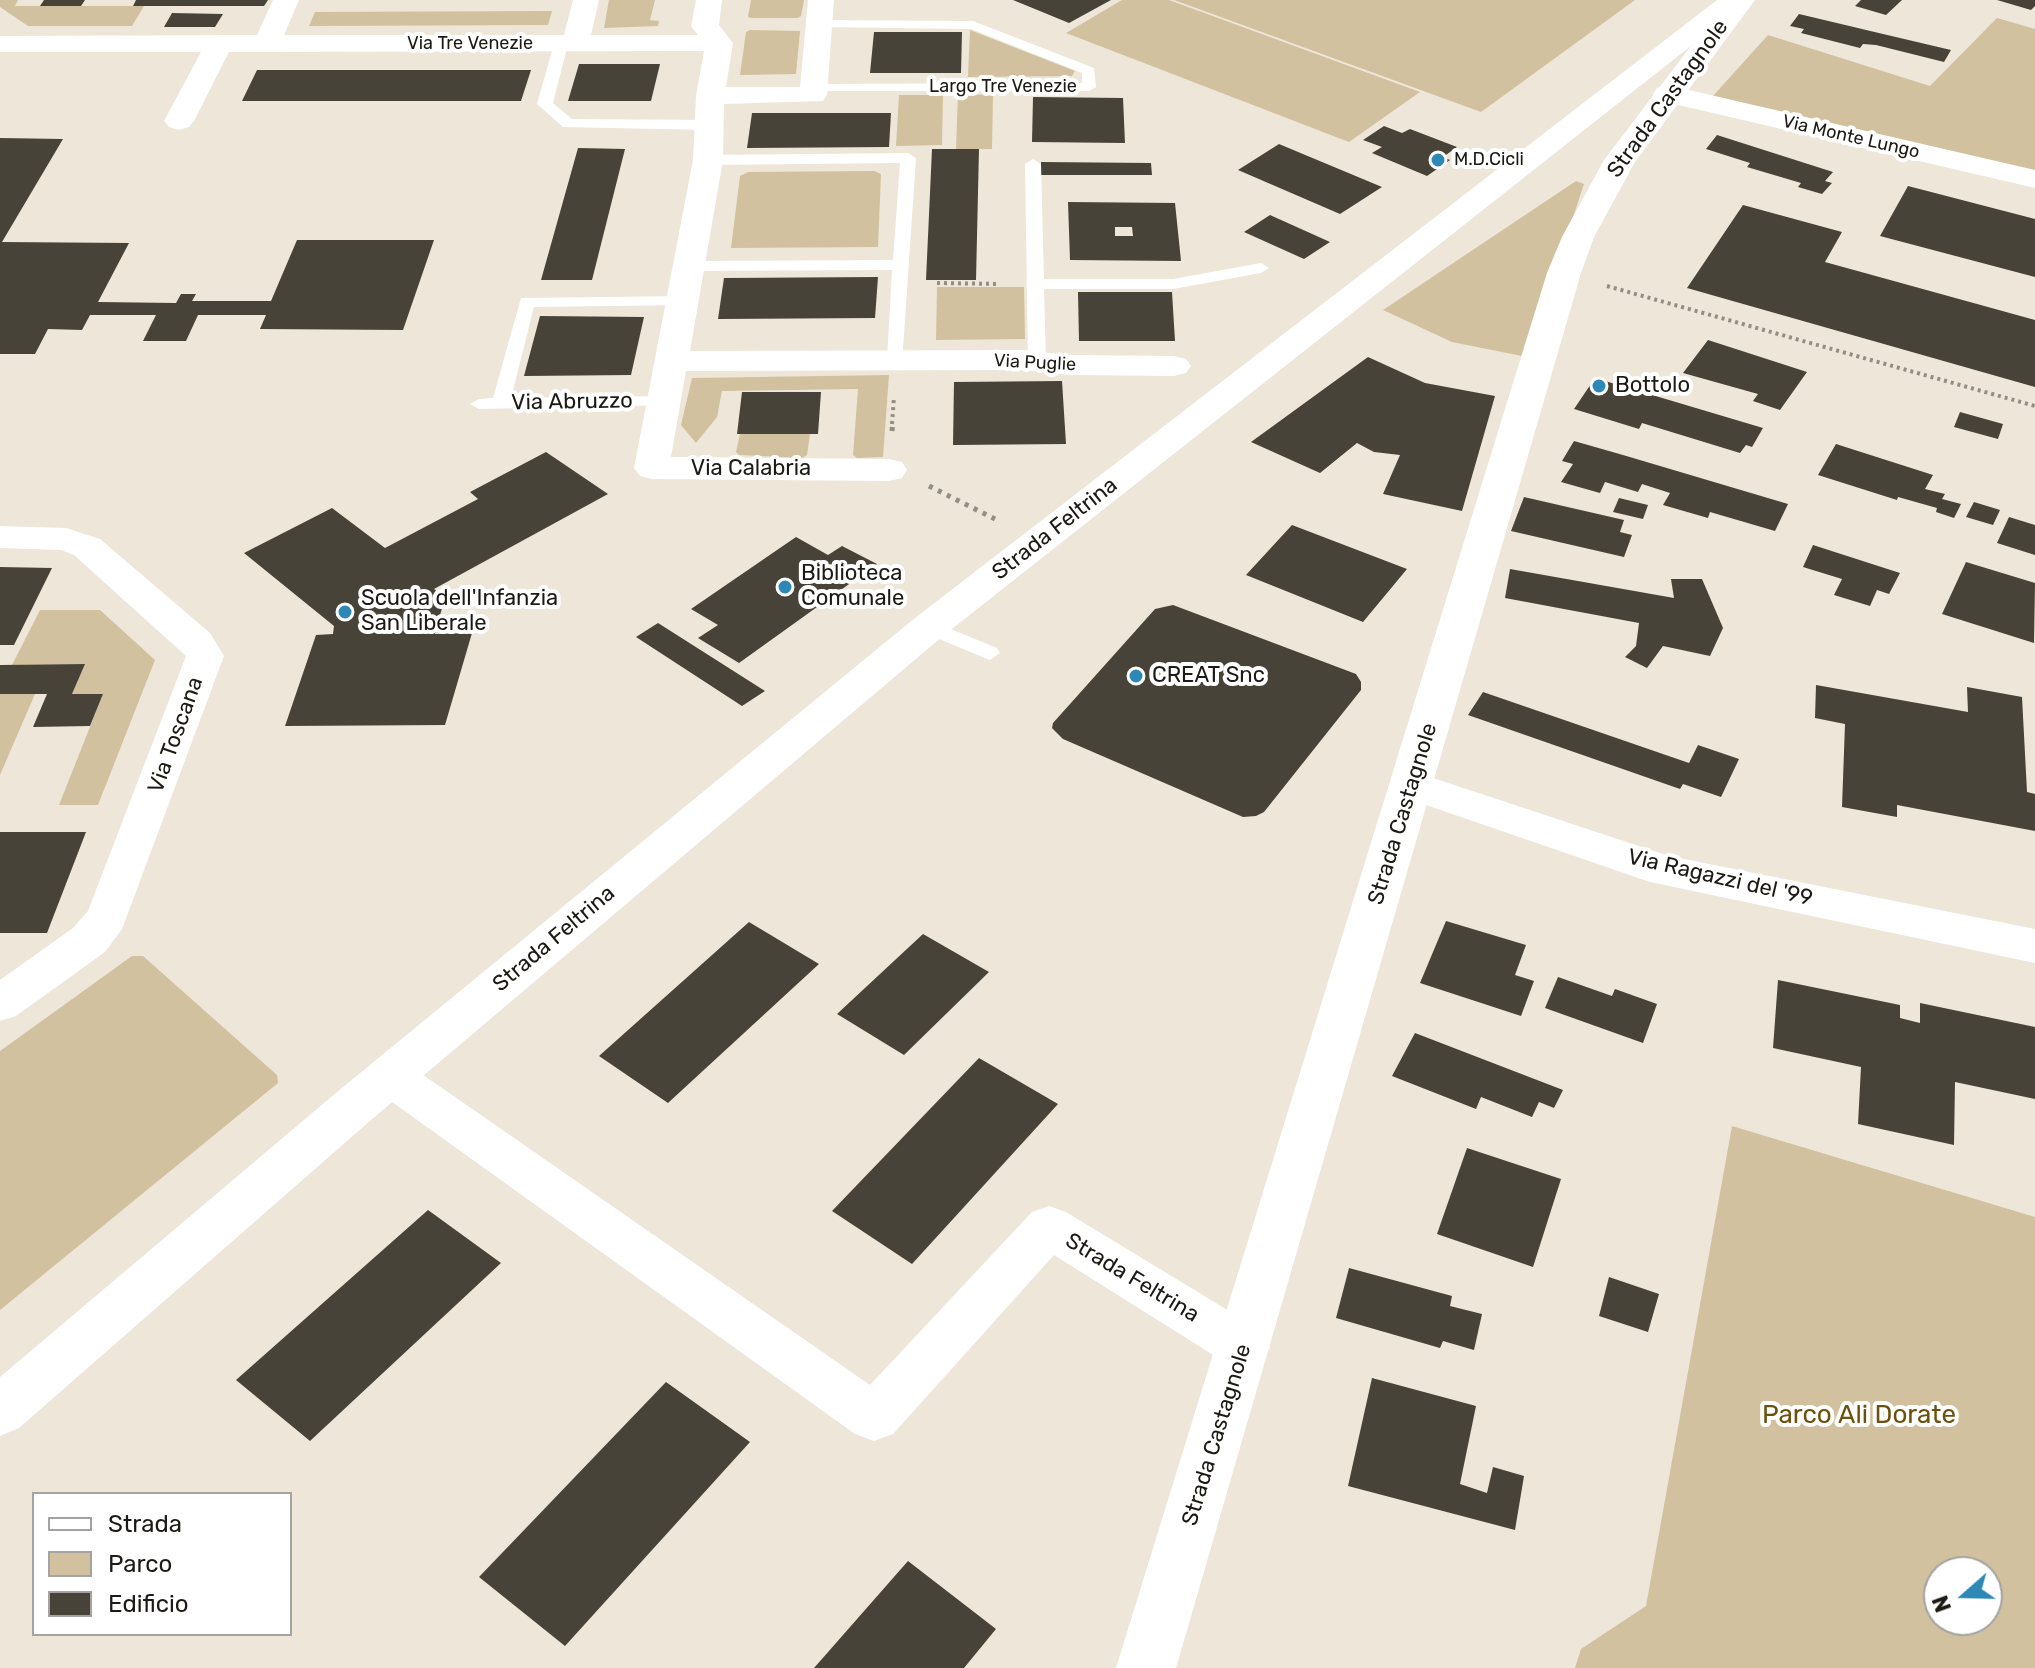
<!DOCTYPE html>
<html>
<head>
<meta charset="utf-8">
<style>
  body { margin:0 }
  #map { position:relative; width:2035px; height:1668px; overflow:hidden; background:#ede6d9; font-family:Rubik,sans-serif }
  canvas { display:block }
  .legend { position:absolute; left:32px; top:1492px; width:260px; height:144px; box-sizing:border-box; background:#fff; border:2px solid #a4a3a1; margin:0; padding:10px 14px; list-style:none; font-size:24px; color:#1c1a15 }
  .legend li { display:flex; align-items:center; gap:16px; height:40px }
  .legend b { width:40px; border:2px solid #a4a3a1 }
  .north { position:absolute; left:1923px; top:1556px; width:80px; height:80px; box-sizing:border-box; background:#fff; border:2px solid #a4a3a1; border-radius:50%; rotate:250deg; font-size:22px; font-weight:700; line-height:32px; text-align:center; color:#1c1a15 }
  .north::after { content:''; display:block; margin:auto; width:28px; height:36px; background:#2d88b5; clip-path:polygon(50% 0,100% 100%,50% 72%,0 100%) }
</style>
</head>
<body>
<div id="map">
<canvas width="2035" height="1668"></canvas>
<ul class="legend">
<li><b style="height:10px;background:#fff"></b>Strada</li>
<li><b style="height:22px;background:#d2c19f"></b>Parco</li>
<li><b style="height:22px;background:#484338"></b>Edificio</li>
</ul>
<div class="north">N</div>
</div>
<script>
const context = document.querySelector('canvas').getContext('2d');
context.lineJoin = 'round';
function fill(path, color) {
  context.fillStyle = color;
  context.fill(path, 'evenodd');
}
function poly(rows) {
  const path = new Path2D();
  for (const r of rows) {
    path.moveTo(r[0], r[1]);
    for (let i = 2; i < r.length; i += 2) path.lineTo(r[i], r[i + 1]);
  }
  return path;
}
function stroke(path, color, width, dash) {
  context.strokeStyle = color;
  context.lineWidth = width;
  context.lineCap = dash ? 'butt' : 'round';
  context.setLineDash(dash || []);
  context.stroke(path);
}
function write(font, color, halo, rows, align = 'center') {
  context.font = font + ' Rubik,sans-serif';
  context.lineWidth = 8;
  context.setLineDash([]);
  context.textBaseline = 'middle';
  context.strokeStyle = halo;
  context.fillStyle = color;
  for (const [text, x, y, turn = 0] of rows) {
    context.save();
    context.translate(x, y);
    context.rotate((+turn || 0) * Math.PI / 180);
    context.textAlign = isNaN(turn) ? turn : align;
    if (halo) context.strokeText(text, 0, 0);
    context.fillText(text, 0, 0);
    context.restore();
  }
}
const green = poly([
  [0,0,18,0,15,6,144,6,132,26,28,26,0,7],
  [609,0,655,0,650,20,659,21,658,26,604,28],
  [751,0,804,0,801,16,798,18,751,18,748,17],
  [1122,0,1169,0,1420,92,1349,142,1066,33],
  [1174,0,1635,0,1481,112],
  [552,11,548,25,309,26,315,12],
  [1997,18,2035,29,2035,172,1713,96,1768,35,1930,86],
  [750,30,800,31,796,74,740,75,746,32],
  [970,30,1075,71,1072,76,968,77],
  [958,94,993,95,992,149,956,149],
  [899,95,943,95,942,145,896,146],
  [874,171,881,174,878,247,731,248,740,176,748,172],
  [1576,181,1584,184,1527,357,1452,342,1383,310],
  [937,287,1024,287,1025,339,936,340],
  [889,375,883,457,857,458,853,455,858,389,722,391,717,417,696,443,681,425,692,378],
  [740,434,810,434,807,455,802,458,739,455,736,452],
  [40,610,100,610,155,660,98,805,59,805,103,694,72,694,84,664,12,665],
  [0,694,35,694,0,775],
  [132,956,143,956,277,1075,278,1083,0,1310,0,1051],
  [1732,1126,2035,1217,2035,1668,1575,1668,1581,1649,1646,1606],
  [1939,1572,1987,1572,1987,1620,1939,1620]
]);
const building = poly([
  [44,0,85,0,81,6,40,6],
  [136,0,268,0,264,6,133,6],
  [1013,0,1111,0,1069,23],
  [1861,0,1902,0,1886,15,1855,6],
  [1997,0,2035,0,2035,6,2031,10],
  [172,13,223,14,215,27,164,27],
  [1799,14,1883,34,1951,50,1944,62,1876,45,1863,44,1860,48,1801,33,1804,29,1790,26],
  [874,32,962,32,961,73,870,73],
  [579,64,660,64,651,101,568,101],
  [257,70,531,70,521,101,242,101],
  [1033,97,1123,98,1125,143,1032,142],
  [752,113,891,113,889,147,747,148],
  [1384,126,1402,133,1410,129,1457,147,1443,157,1450,160,1427,176,1372,153,1382,147,1363,140],
  [1717,135,1833,172,1825,181,1832,183,1822,194,1798,187,1801,183,1747,167,1750,163,1706,149],
  [0,138,63,139,2,242,129,243,98,302,176,303,181,294,196,294,192,301,271,301,297,240,434,240,403,330,260,329,266,315,198,315,186,341,143,341,156,315,90,315,82,330,48,329,35,354,0,354],
  [1279,144,1382,187,1340,214,1238,170],
  [578,148,625,149,592,280,541,280],
  [932,149,979,149,976,280,926,280],
  [1041,162,1151,163,1152,175,1041,175],
  [1908,186,2035,219,2035,277,1880,236],
  [1068,202,1175,203,1181,261,1070,260],
  [1115,227,1132,227,1133,236,1115,236],
  [1743,205,1842,232,1825,262,2035,320,2035,387,1687,288],
  [1270,215,1330,242,1304,259,1244,232],
  [878,277,875,318,718,319,724,278],
  [1078,292,1172,292,1175,341,1079,341],
  [540,316,644,317,631,375,524,376],
  [1708,340,1807,372,1780,410,1753,401,1758,394,1683,373],
  [1368,357,1425,383,1495,396,1462,511,1383,494,1400,455,1374,452,1357,443,1320,473,1251,442],
  [1595,378,1659,397,1763,428,1752,447,1746,445,1740,453,1642,423,1639,429,1574,409],
  [1062,381,1066,444,953,445,954,382],
  [742,392,821,392,818,434,737,434],
  [1960,412,2003,424,1998,439,1954,427],
  [1574,441,1623,455,1788,504,1775,531,1710,512,1708,518,1663,505,1670,493,1642,484,1638,492,1605,482,1600,493,1561,482,1573,464,1562,461],
  [1836,444,1933,475,1925,489,1945,494,1942,499,1961,504,1954,518,1936,512,1937,508,1898,497,1897,500,1818,475],
  [546,452,608,494,434,589,445,597,435,634,472,633,445,725,285,726,316,635,333,634,334,626,244,553,332,508,385,548,478,499,470,492],
  [1524,497,1624,520,1620,532,1632,535,1624,557,1511,531],
  [1619,498,1648,505,1643,519,1613,512],
  [1974,502,2000,510,1993,525,1966,517],
  [2009,517,2035,525,2035,555,1997,543],
  [1292,525,1407,569,1363,622,1246,575],
  [796,537,828,555,842,546,877,564,739,663,698,638,718,625,691,609],
  [1813,545,1900,573,1889,594,1877,590,1870,606,1834,595,1842,579,1803,567],
  [1966,562,2035,583,2034,643,1942,614],
  [0,567,52,568,14,645,0,645],
  [1510,569,1674,598,1671,579,1702,579,1723,628,1710,656,1663,646,1647,668,1625,657,1636,646,1639,623,1505,598],
  [1173,605,1356,674,1361,682,1361,690,1264,812,1256,816,1243,817,1063,739,1052,728,1053,723,1155,609],
  [658,623,765,691,742,706,636,637],
  [85,664,72,694,103,694,90,726,33,727,47,694,0,694,0,665],
  [1816,685,1968,712,1967,687,2022,697,2027,792,2035,794,2035,831,1897,805,1897,817,1842,807,1845,724,1815,718],
  [1483,692,1689,763,1698,745,1739,759,1721,797,1683,784,1680,789,1468,715],
  [0,832,86,832,47,933,0,933],
  [1446,921,1526,945,1515,975,1534,981,1521,1016,1420,983],
  [749,922,819,964,668,1103,599,1056],
  [923,934,989,972,904,1055,837,1014],
  [1558,977,1612,996,1615,989,1657,1004,1643,1043,1545,1008],
  [1778,980,1900,1005,1900,1018,1920,1023,1920,1003,2035,1027,2035,1099,1955,1082,1954,1145,1858,1124,1861,1067,1773,1048],
  [1415,1033,1563,1090,1554,1108,1539,1102,1532,1117,1481,1097,1476,1109,1392,1076],
  [979,1058,1058,1104,912,1264,832,1211],
  [1467,1148,1561,1179,1533,1267,1437,1234],
  [428,1210,501,1263,310,1441,236,1380],
  [1349,1268,1452,1296,1450,1306,1482,1314,1474,1350,1443,1341,1440,1348,1336,1318],
  [1609,1277,1659,1294,1648,1332,1599,1316],
  [1372,1378,1476,1406,1460,1484,1487,1493,1493,1467,1524,1476,1515,1530,1348,1486],
  [666,1382,750,1442,565,1646,479,1577],
  [908,1561,996,1629,964,1668,814,1668]
]);
const pathFar1 = poly([
  [937,283,999,284],
  [1607,286,2035,406],
  [892,424,894,397]
]);
const path = poly([
  [892,431,893,422],
  [929,486,995,519]
]);
const lane = poly([
  [819,20,973,21,1094,68,1096,87,1089,91,813,91,808,90,808,84,1082,83,1082,73,971,29,814,27,814,21,819,20],
  [561,40,568,44,553,103,572,119,710,120,718,125,710,130,563,127,537,104,554,44,561,40],
  [908,153,916,158,902,364,890,364,887,360,892,270,689,271,681,266,689,261,893,260,900,163,708,165,700,160,708,155,908,153],
  [1033,159,1041,164,1044,279,1173,279,1261,263,1269,268,1261,273,1173,289,1044,289,1046,362,1043,366,1031,366,1028,362,1025,164,1033,159],
  [683,296,691,301,689,305,534,307,511,398,665,396,671,397,674,401,671,405,479,409,470,404,479,399,493,398,521,298,683,296],
  [929,620,997,648,1000,653,990,660,922,632,919,627,929,620]
]);
const street = poly([
  [273,0,299,0,284,35,564,35,573,0,599,0,591,35,698,35,691,26,696,0,722,0,719,25,733,43,726,87,800,87,808,0,834,0,827,95,823,101,724,104,723,160,690,351,1023,350,1069,355,1174,356,1186,359,1191,366,1186,373,1174,376,1069,375,1023,370,686,371,671,457,889,459,902,462,907,470,902,478,889,481,652,479,640,476,634,468,693,160,696,96,704,51,229,52,194,121,189,127,179,130,169,127,164,121,201,52,0,52,0,36,257,35,273,0],
  [1667,85,2035,170,2035,188,1657,100,1653,94,1657,88,1667,85],
  [0,526,66,528,100,539,210,633,224,656,122,929,105,952,16,1016,0,1021,0,980,73,928,88,911,186,656,74,555,61,550,0,548,0,526],
  [1412,771,1669,856,2035,929,2035,963,1650,882,1397,795,1391,785,1397,775,1412,771],
  [390,1058,406,1063,870,1385,1032,1212,1049,1206,1066,1212,1262,1331,1270,1347,1262,1363,1244,1370,1226,1363,1054,1255,893,1434,874,1441,855,1434,374,1089,367,1076,374,1063,390,1058]
]);
const secondary = poly([
  [1726,0,1755,0,1635,162,1594,237,1581,273,1176,1668,1116,1668,1547,273,1562,237,1604,160,1726,0]
]);
const primary = poly([
  [1717,0,1749,0,943,636,371,1120,19,1428,0,1436,0,1377,337,1092,915,618,1717,0]
]);
const markers = [
  [1438,160,8,"#2d88b5"],
  [1599,386,8,"#2d88b5"],
  [785,587,8,"#2d88b5"],
  [345,612,8,"#2d88b5"],
  [1136,676,8,"#2d88b5"]
];
const farStreetnames = [
  ["Via Tre Venezie",470,44],
  ["Largo Tre Venezie",1003,87],
  ["Via Monte Lungo",1851,137,13],
  ["Via Puglie",1035,363,3]
];
const farPoinames = [
  ["M.D.Cicli",1454,160]
];
const streetNames = [
  ["Strada Castagnole",1668,99,-54],
  ["Via Abruzzo",572,402,-1],
  ["Via Calabria",751,469],
  ["Strada Feltrina",1055,529,-38],
  ["Via Toscana",176,735,-70],
  ["Strada Castagnole",1403,814,-73],
  ["Via Ragazzi del '99",1720,878,13],
  ["Strada Feltrina",554,939,-40],
  ["Strada Feltrina",1132,1278,31],
  ["Strada Castagnole",1217,1435,-73]
];
const poiNames = [
  ["Bottolo",1615,386],
  ["Biblioteca",801,574],
  ["Comunale",801,599],
  ["Scuola dell'Infanzia",361,599],
  ["San Liberale",361,624],
  ["CREAT Snc",1152,676]
];
const nearParknames = [
  ["Parco Ali Dorate",1859,1415]
];
fill(green, '#d2c19f');
fill(building, '#484338');
stroke(pathFar1, '#928e84', 4, [3, 4]);
stroke(path, '#928e84', 5, [4, 6]);
fill(lane, '#fff');
fill(street, '#fff');
fill(secondary, '#fff');
fill(primary, '#fff');
for (const [x, y, r, color] of markers) {
  const dot = new Path2D();
  dot.arc(x, y, r, 0, 2 * Math.PI);
  context.fillStyle = color;
  context.fill(dot);
  stroke(dot, '#fff', 3);
}
write('18px', '#1c1a15', '#fff', farStreetnames);
write('18px', '#1c1a15', '#fff', farPoinames, 'left');
write('22px', '#1c1a15', '#fff', streetNames);
write('22px', '#1c1a15', '#fff', poiNames, 'left');
write('26px', '#6c510c', '#fff', nearParknames);
</script>
</body>
</html>
